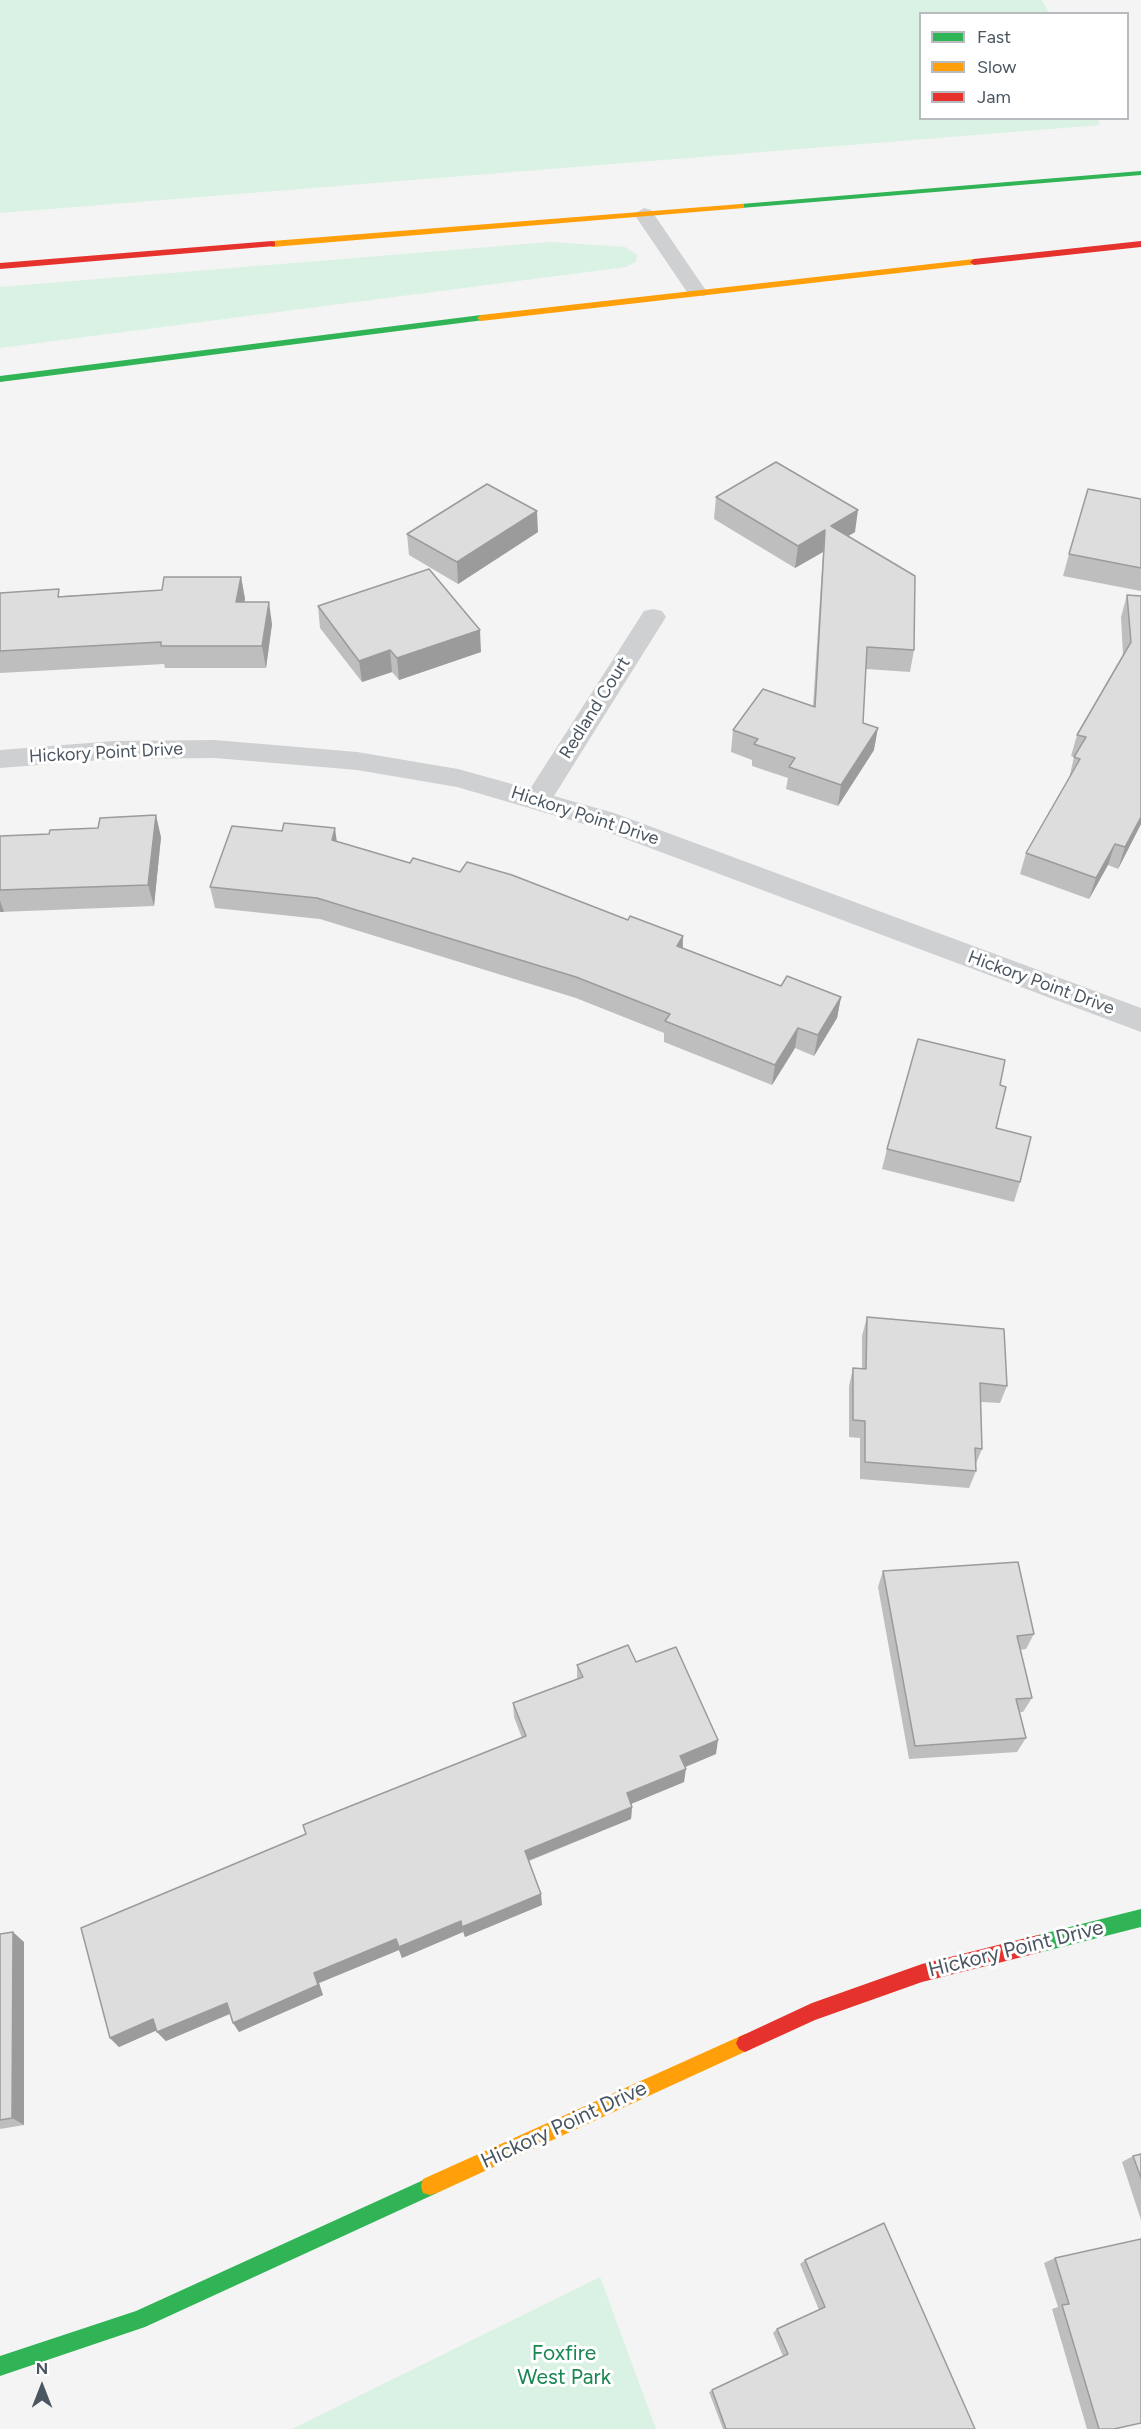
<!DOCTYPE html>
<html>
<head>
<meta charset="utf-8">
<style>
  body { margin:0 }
  #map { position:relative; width:1141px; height:2429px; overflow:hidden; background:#f4f4f4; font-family:Figtree,sans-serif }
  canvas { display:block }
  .legend { position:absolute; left:919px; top:12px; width:210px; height:108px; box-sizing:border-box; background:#fff; border:2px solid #b7bbc0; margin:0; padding:8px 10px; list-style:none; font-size:18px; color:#4a5661 }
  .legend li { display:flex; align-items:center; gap:12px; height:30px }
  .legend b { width:30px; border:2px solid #b7bbc0 }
  .north { position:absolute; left:12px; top:2357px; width:60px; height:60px; -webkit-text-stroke:4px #fff; paint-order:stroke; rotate:0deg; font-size:16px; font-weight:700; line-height:24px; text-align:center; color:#4a5661 }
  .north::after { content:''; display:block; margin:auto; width:21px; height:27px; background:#4a5661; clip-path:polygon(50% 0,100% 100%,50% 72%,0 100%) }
</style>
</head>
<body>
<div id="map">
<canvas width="1141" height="2429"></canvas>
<ul class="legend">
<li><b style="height:8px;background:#30b455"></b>Fast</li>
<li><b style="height:8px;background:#ff9f0a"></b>Slow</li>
<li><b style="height:8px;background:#e5322d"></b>Jam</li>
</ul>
<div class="north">N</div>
</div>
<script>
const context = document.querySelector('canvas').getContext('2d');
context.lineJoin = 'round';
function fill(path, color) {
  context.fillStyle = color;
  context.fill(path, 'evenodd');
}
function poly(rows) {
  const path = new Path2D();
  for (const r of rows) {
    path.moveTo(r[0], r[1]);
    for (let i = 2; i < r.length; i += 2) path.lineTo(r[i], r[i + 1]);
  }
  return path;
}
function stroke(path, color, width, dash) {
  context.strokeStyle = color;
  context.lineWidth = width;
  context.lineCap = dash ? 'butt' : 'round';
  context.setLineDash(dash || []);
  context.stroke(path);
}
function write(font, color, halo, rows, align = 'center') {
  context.font = font + ' Figtree,sans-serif';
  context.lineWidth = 6;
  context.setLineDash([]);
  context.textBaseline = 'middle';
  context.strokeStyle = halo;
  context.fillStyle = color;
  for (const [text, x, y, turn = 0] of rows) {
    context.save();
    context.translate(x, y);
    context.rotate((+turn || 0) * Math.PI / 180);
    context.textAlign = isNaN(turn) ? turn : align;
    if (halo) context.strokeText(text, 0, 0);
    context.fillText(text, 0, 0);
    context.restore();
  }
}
const green = poly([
  [0,0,1042,0,1049,13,920,14,920,118,1097,118,1100,125,0,213],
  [550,242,625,247,637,255,636,262,626,267,0,348,0,287],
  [600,2277,656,2429,292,2429]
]);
const lane = poly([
  [644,208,651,210,707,292,704,296,690,296,687,292,634,214,644,208]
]);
const street = poly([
  [653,609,662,611,666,617,554,796,614,813,1141,1008,1141,1032,594,827,457,787,357,770,215,758,114,759,0,768,0,750,114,741,215,740,357,752,458,769,530,789,644,611,653,609]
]);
const fast = poly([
  [1141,171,1141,175,741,208,737,206,741,204,1141,171],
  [481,315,485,318,484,320,0,382,0,376,481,315],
  [1141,1909,1141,1927,1038,1953,1032,1950,1029,1944,1032,1938,1038,1935,1141,1909],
  [430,2177,437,2179,439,2186,437,2193,145,2327,0,2376,0,2356,136,2311,430,2177]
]);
const slow = poly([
  [741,204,744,204,744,208,272,247,268,244,272,241,741,204],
  [974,259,978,262,977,264,481,321,477,318,481,315,974,259],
  [745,2034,751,2037,754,2043,751,2049,437,2193,430,2195,423,2193,421,2186,423,2179,745,2034]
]);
const jam = poly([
  [272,241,275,242,275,246,0,269,0,263,272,241],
  [1141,241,1141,247,974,265,970,262,974,259,1141,241],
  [1038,1935,1044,1938,1047,1944,1044,1950,1038,1953,922,1982,815,2020,745,2052,739,2049,736,2043,739,2037,812,2003,922,1964,1038,1935]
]);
const wall = poly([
  [716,497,855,532,848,536,914,650,910,672,866,669,863,723,874,750,838,806,786,789,788,778,752,766,752,760,731,752,733,730,813,706,823,552,795,568,714,519],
  [1141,499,1141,591,1063,576,1069,554],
  [538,532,458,584,409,555,407,534],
  [241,577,245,599,244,602,272,624,266,668,165,668,164,664,0,673,0,593,61,596,162,590],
  [1127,595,1141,596,1141,824,1118,869,1108,865,1089,899,1020,874,1026,853,1069,779,1074,757,1071,756,1077,735,1123,655,1121,617],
  [318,606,481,652,399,680,392,672,362,682,320,628],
  [0,836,161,837,154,906,0,912],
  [337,841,410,863,628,920,683,936,683,948,781,986,841,997,837,1018,814,1056,795,1048,772,1085,664,1042,664,1033,576,998,320,919,215,908,210,887],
  [1000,1085,996,1128,1020,1182,1014,1202,882,1169,887,1149],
  [867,1317,1007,1386,1000,1403,981,1402,982,1449,975,1466,976,1471,969,1488,860,1479,860,1438,849,1437,849,1386,853,1368,862,1368,862,1336],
  [883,1571,1034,1634,1026,1649,1020,1650,1032,1698,1023,1712,1020,1712,1026,1738,1017,1752,909,1759,878,1587],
  [636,1662,716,1754,685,1767,684,1782,631,1804,632,1807,631,1819,529,1861,542,1905,465,1937,463,1932,402,1958,399,1950,319,1983,323,1995,239,2032,230,2014,166,2041,157,2032,157,2030,119,2047,110,2038,306,1834,522,1738,514,1717,513,1703,577,1679,577,1665],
  [0,1934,24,1942,24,2125,0,2129],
  [1141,2154,1141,2220,1122,2162,1133,2156],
  [1055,2258,1114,2429,1087,2429,1052,2309,1058,2307,1044,2263],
  [805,2260,975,2429,723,2429,709,2392,783,2356,773,2333,777,2329,819,2310,800,2264]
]);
const shadedWall = poly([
  [858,510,855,532,828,548,831,526],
  [537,511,538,532,458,584,457,562],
  [825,530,823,552,795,568,798,546],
  [241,577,245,599,240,624,236,602],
  [269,602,272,624,266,668,262,646],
  [480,630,481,652,399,680,397,658],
  [390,650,392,672,362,682,359,661],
  [878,728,874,750,838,806,841,785],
  [156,815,161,837,154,906,148,885],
  [1141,817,1141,824,1118,869,1125,847],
  [335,828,338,850,332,840],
  [1115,844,1108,865,1089,899,1096,878],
  [0,901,4,912,0,912],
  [683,936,682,957,677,946],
  [841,997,837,1018,814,1056,818,1035],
  [798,1028,795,1048,772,1085,775,1065],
  [718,1740,716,1754,678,1770,680,1756],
  [686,1769,684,1782,626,1806,627,1793],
  [632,1807,631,1819,525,1862,525,1851],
  [541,1894,542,1905,465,1937,462,1927],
  [461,1921,463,1932,402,1958,399,1950,319,1983,323,1995,239,2032,233,2023,314,1973,396,1939],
  [13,1932,24,1942,24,2125,12,2118],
  [227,2003,234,2012,166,2041,157,2032],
  [153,2019,162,2028,119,2047,110,2038]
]);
const building = poly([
  [776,462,858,510,831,526,915,576,914,650,867,647,863,723,878,728,841,785,789,767,795,758,754,744,758,739,733,730,763,689,815,707,825,530,798,546,716,497,776,462],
  [487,484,537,511,457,562,407,534,487,484],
  [1088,489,1141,499,1141,568,1069,554,1088,489],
  [429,569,480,630,397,658,390,650,359,661,318,606,429,569],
  [164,577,241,577,236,602,269,602,262,646,161,646,161,642,0,651,0,593,59,589,58,597,162,590,164,577],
  [1127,595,1141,596,1141,817,1125,847,1115,844,1096,878,1026,853,1080,759,1074,757,1086,737,1077,735,1131,642,1127,595],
  [156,815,148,885,0,890,0,836,49,834,50,830,98,828,100,818,156,815],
  [284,823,335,828,332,840,410,863,413,858,460,872,467,862,512,875,628,920,630,916,683,936,677,946,781,986,787,976,841,997,818,1035,798,1028,775,1065,665,1021,670,1014,576,977,317,898,210,887,232,826,282,831,284,823],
  [918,1039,1005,1060,1000,1085,1006,1087,996,1128,1031,1137,1020,1182,887,1149,918,1039],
  [867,1317,1004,1329,1007,1386,980,1383,982,1449,975,1448,976,1471,865,1462,865,1421,853,1420,853,1368,866,1369,867,1317],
  [1018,1562,1034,1634,1017,1636,1032,1698,1016,1699,1026,1738,915,1746,883,1571,1018,1562],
  [628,1645,636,1662,676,1647,718,1740,680,1756,686,1769,627,1793,632,1807,525,1851,541,1894,462,1927,461,1921,399,1947,396,1939,314,1973,318,1985,233,2023,227,2003,157,2032,153,2019,110,2038,81,1928,306,1834,303,1825,526,1736,513,1703,583,1677,577,1665,628,1645],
  [13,1932,12,2118,0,2120,0,1934,13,1932],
  [1141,2154,1141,2178,1133,2156,1141,2154],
  [884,2223,975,2429,726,2429,712,2390,788,2354,777,2329,825,2307,805,2260,884,2223],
  [1141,2239,1141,2423,1114,2429,1099,2429,1062,2305,1069,2304,1055,2258,1141,2239]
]);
const streetNames = [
  ["Redland Court",595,708,-58],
  ["Hickory Point Drive",106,753,-3],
  ["Hickory Point Drive",585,816,18],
  ["Hickory Point Drive",1041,983,20]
];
const nearStreetnames = [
  ["Hickory Point Drive",1016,1949,-14],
  ["Hickory Point Drive",564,2125,-25]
];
const nearParknames = [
  ["Foxfire",564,2354],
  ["West Park",564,2378]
];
fill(green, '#d9f2e3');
fill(lane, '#ced0d2');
fill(street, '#ced0d2');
fill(fast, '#30b455');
fill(slow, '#ff9f0a');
fill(jam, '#e5322d');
fill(wall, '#bebebf');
fill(shadedWall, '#9b9b9b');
fill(building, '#ddddde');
stroke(building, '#9b9b9b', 1.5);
write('18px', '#4a5661', '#fff', streetNames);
write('21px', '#4a5661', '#fff', nearStreetnames);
write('21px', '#17864f', '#fff', nearParknames);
</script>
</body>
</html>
